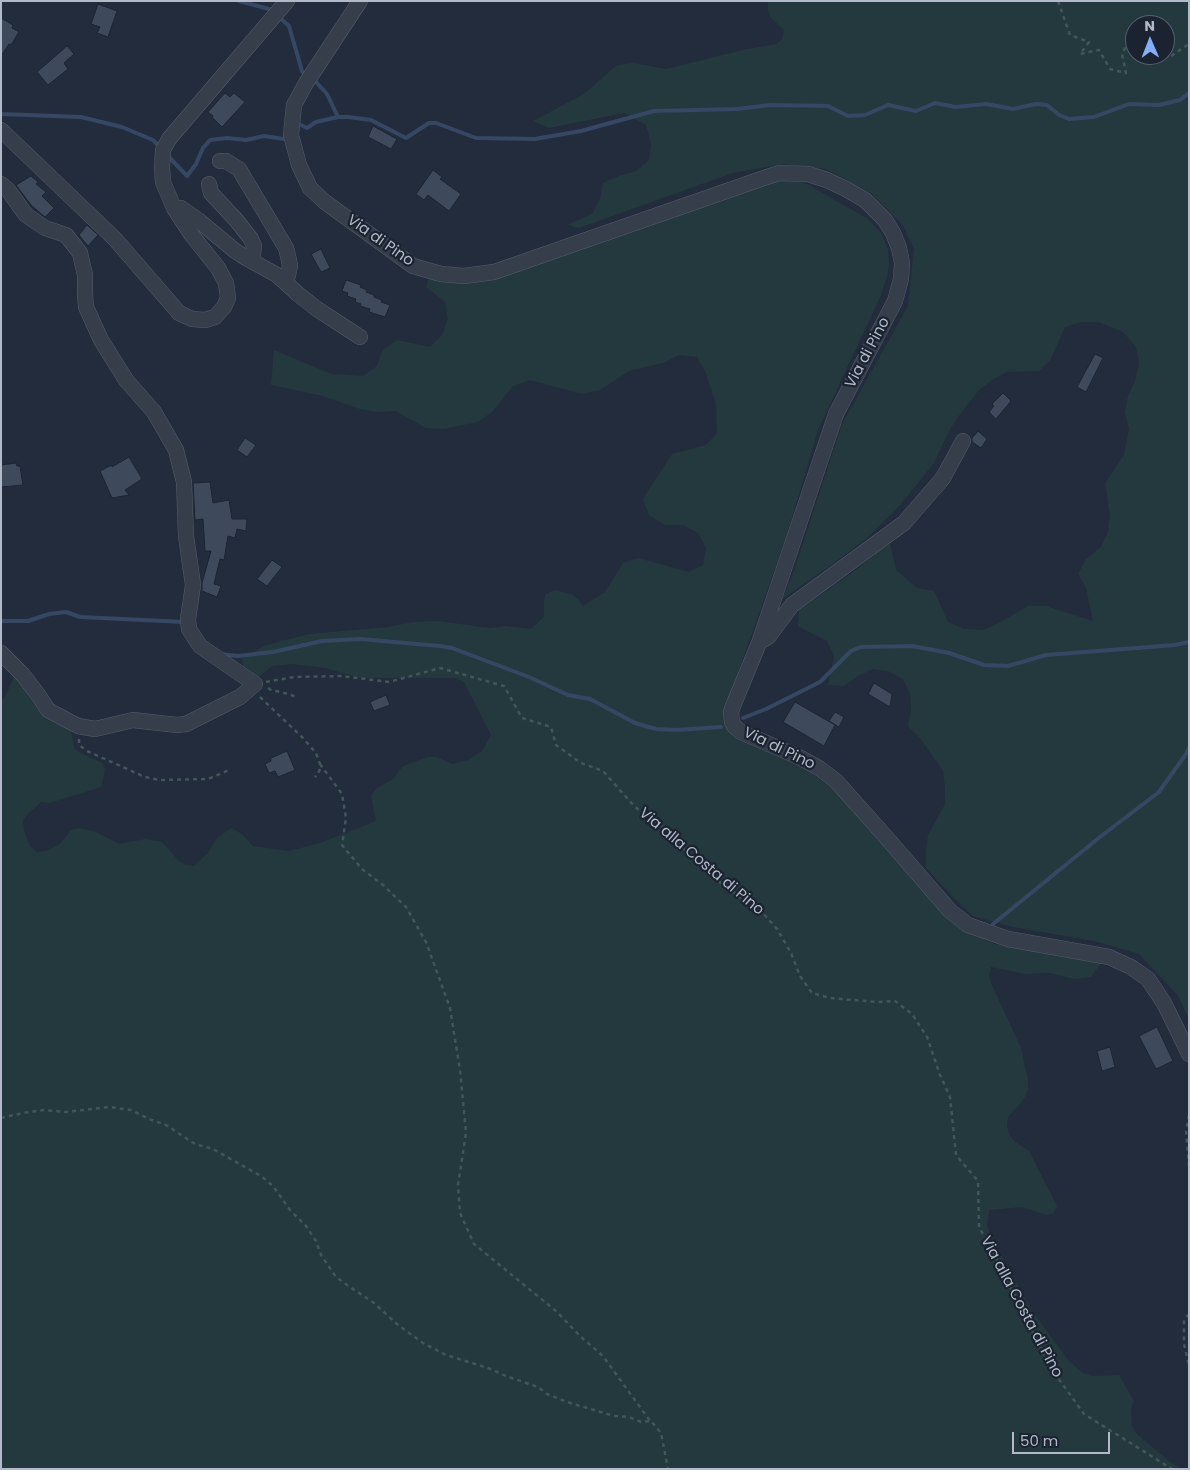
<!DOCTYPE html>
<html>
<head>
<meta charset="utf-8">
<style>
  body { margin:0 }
  #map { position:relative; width:1190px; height:1470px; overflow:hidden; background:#222c3c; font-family:Poppins,sans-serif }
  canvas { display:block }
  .frame { position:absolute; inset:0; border:2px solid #b2b9c8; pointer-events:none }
  .north { position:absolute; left:1125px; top:15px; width:50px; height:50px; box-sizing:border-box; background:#1b2331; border:1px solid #575f6d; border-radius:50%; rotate:359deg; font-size:14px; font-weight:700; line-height:20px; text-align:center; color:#b2b9c8 }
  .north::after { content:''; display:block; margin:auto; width:18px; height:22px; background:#85adf9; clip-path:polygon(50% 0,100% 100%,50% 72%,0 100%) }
  .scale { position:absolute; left:1012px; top:1432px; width:98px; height:22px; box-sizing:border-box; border:2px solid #b2b9c8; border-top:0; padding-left:6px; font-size:15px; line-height:18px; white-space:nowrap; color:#b2b9c8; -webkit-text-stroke:4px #1b2331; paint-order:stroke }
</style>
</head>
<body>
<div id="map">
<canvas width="1190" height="1470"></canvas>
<div class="frame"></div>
<div class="north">N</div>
<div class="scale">50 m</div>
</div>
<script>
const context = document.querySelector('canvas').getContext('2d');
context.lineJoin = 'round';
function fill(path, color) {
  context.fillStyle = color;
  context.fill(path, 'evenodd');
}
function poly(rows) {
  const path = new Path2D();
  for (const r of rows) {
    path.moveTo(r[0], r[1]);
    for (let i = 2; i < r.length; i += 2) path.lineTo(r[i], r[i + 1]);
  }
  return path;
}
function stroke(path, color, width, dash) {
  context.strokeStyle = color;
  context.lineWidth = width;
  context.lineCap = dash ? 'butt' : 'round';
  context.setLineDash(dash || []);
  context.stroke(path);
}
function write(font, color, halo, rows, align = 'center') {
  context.font = font + ' Poppins,sans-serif';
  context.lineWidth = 4.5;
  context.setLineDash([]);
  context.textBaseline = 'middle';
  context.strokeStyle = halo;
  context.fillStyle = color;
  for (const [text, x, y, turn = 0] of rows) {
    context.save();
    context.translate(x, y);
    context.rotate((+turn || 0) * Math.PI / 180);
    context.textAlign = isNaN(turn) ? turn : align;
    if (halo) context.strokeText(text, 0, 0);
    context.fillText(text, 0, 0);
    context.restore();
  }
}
const green = poly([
  [768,1,1189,1,1189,1020,1179,997,1139,954,1094,941,1013,927,973,916,955,899,926,868,926,851,928,835,945,804,945,788,943,771,920,738,908,726,911,710,910,693,903,679,888,671,873,669,858,676,844,686,828,685,834,656,827,641,798,626,799,610,849,575,890,543,896,570,917,588,934,591,948,622,965,629,983,630,999,623,1028,606,1046,606,1093,621,1086,588,1078,574,1086,559,1101,547,1108,532,1110,515,1105,483,1124,455,1129,429,1125,412,1128,396,1135,381,1139,364,1136,347,1123,332,1099,322,1081,322,1065,327,1051,359,1039,371,1006,372,992,380,979,390,958,417,949,431,934,463,901,504,869,536,837,561,782,599,792,577,842,424,908,306,914,249,902,224,871,193,826,169,784,164,733,173,579,228,567,225,592,214,600,199,603,183,619,176,636,171,649,160,651,144,646,125,624,113,549,128,533,121,584,94,616,66,624,64,633,63,666,69,742,50,776,44,782,39,784,30,771,18,768,10],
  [1135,25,1165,25,1165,55,1135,55],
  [784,180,805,183,868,219,882,234,888,249,889,262,888,273,881,295,818,430,787,535,728,701,726,713,835,790,975,935,995,944,1102,962,1091,977,1074,979,1050,973,1025,974,991,967,989,975,991,983,1021,1048,1028,1080,1028,1089,1025,1097,1020,1104,1008,1117,1007,1126,1009,1134,1014,1141,1029,1151,1057,1206,1054,1213,1046,1215,1022,1207,989,1210,987,1226,998,1250,1032,1311,1069,1361,1083,1373,1092,1376,1119,1375,1134,1401,1131,1409,1132,1426,1137,1434,1170,1462,1182,1469,1,1469,1,700,5,697,16,672,70,727,75,750,102,763,105,770,101,787,50,803,41,802,28,814,23,821,24,830,30,846,37,852,46,851,60,844,71,830,79,828,96,832,119,844,145,839,162,842,179,861,186,865,194,866,208,853,217,838,231,828,242,834,253,846,289,851,320,843,376,821,371,795,377,788,393,779,403,766,428,757,437,757,452,764,468,760,482,751,491,735,464,682,456,678,360,678,326,668,291,664,272,666,259,677,243,670,242,657,267,645,309,634,388,627,413,622,439,621,489,628,506,626,531,629,544,617,544,600,546,594,555,590,571,594,578,599,583,606,605,592,623,563,638,558,689,572,703,565,706,548,698,533,683,525,665,525,649,515,643,499,672,454,706,445,717,433,716,404,705,371,697,357,679,355,663,363,629,371,600,390,582,394,530,380,513,386,492,412,478,422,443,429,426,428,395,411,378,412,360,409,323,396,271,385,274,350,331,374,363,376,377,366,383,350,397,340,430,347,442,335,448,319,445,302,426,287,428,278,485,281,765,182]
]);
const stream = poly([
  [239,1,269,9,273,13],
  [279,17,289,26,302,71,307,76],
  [312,81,316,82,327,94,338,117],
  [1,114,81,117,122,127,153,140,160,147],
  [301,125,307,128,316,122,338,117,348,117,371,120,406,138,429,123,436,123,476,138,535,139,581,131,654,111,737,109,771,105,828,106,848,116,865,115,888,105,916,111,935,103,955,107,986,104,1013,109,1036,104,1047,105,1059,115,1069,119,1094,117,1129,104,1159,105,1180,100,1189,93],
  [168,156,187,176,196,164,203,148,210,140,227,138,246,140,264,136,284,139],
  [1,621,28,621,49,614,66,612,80,617,184,622],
  [220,654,238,656,273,652,322,641,360,639,440,646,452,648,529,677,568,695,590,699,635,723,656,729,676,730,721,727],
  [743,718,766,709,820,682,851,651,861,647,912,646,949,653,984,665,1008,666,1046,655,1175,645,1189,642],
  [993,924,1100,837,1159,792,1186,754,1189,748]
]);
const building = poly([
  [98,4,117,11,108,37,97,33,100,27,91,24,98,4],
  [1,18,13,25,12,28,19,32,11,45,9,44,1,56,1,18],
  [67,46,74,54,64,63,68,69,48,85,37,72,67,46],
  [225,93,230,97,234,93,245,102,222,127,212,117,213,116,208,112,225,93],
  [373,126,397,139,391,149,368,137,373,126],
  [433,170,442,177,440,179,461,194,449,211,428,195,424,200,416,194,433,170],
  [31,176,38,182,36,184,46,192,42,196,54,208,45,217,31,205,16,185,31,176],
  [87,225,98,235,88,246,79,235,87,225],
  [321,249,330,268,321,272,311,254,321,249],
  [346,280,361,285,360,287,367,290,366,292,374,295,374,297,382,300,381,302,390,305,385,317,369,312,370,309,360,306,361,304,355,302,356,299,347,296,348,293,342,291,346,280],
  [1095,354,1103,358,1086,392,1077,387,1095,354],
  [1003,393,1011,401,996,419,989,412,994,406,992,404,1003,393],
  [978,431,987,439,981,448,972,442,972,438,978,431],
  [245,438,256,445,247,457,237,450,245,438],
  [129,457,142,479,125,490,129,495,112,498,100,471,112,465,112,467,129,457],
  [16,463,17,466,20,466,23,485,1,487,1,465,16,463],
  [210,482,213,503,229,500,232,519,247,519,246,531,237,529,235,538,228,536,224,560,220,559,214,584,221,586,217,597,202,591,202,583,211,551,205,551,203,519,195,520,193,483,210,482],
  [272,560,282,567,267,586,257,579,272,560],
  [874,683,892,694,890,707,868,694,874,683],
  [386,695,390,705,374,711,370,702,386,695],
  [795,702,835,725,824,746,783,722,795,702],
  [835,712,844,717,839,727,829,721,835,712],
  [287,751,295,770,278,777,275,771,269,773,265,764,271,761,271,758,287,751],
  [1157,1027,1173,1061,1156,1069,1139,1036,1157,1027],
  [1110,1047,1115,1067,1102,1071,1097,1051,1110,1047]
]);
const path = poly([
  [1058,1,1070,35,1089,42,1080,54,1099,50,1110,69,1126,73,1122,54,1131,37,1135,38],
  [1165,55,1168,58,1189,44],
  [266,682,294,677,342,676,389,682,440,668,504,686,522,718,551,727,556,745,581,763,603,771,635,807,664,828,695,860,723,885,762,912,777,929,791,953,800,976,812,993,830,998,877,1002,895,1001,912,1014,927,1037,940,1075,950,1097,956,1155,978,1181,979,1227,996,1258,1050,1367,1084,1414,1172,1469],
  [268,688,271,690,289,694,296,697],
  [260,697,303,738,316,753,320,764,320,769,318,774,315,777],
  [79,739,79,745,87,751,145,777,160,780,208,779,229,770],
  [320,764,342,794,346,818,342,845,362,869,383,885,406,907,426,942,450,1008,460,1070,466,1133,458,1185,460,1213,474,1244,556,1311,580,1336,603,1356,650,1421],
  [1189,1115,1186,1131,1189,1166],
  [1,1118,23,1113,44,1110,66,1112,109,1107,131,1110,149,1119,166,1125,195,1144,213,1149,261,1176,273,1186,290,1210,306,1226,316,1241,321,1255,336,1277,350,1287,374,1303,398,1325,423,1343,446,1355,488,1368,506,1376,538,1387,547,1394,567,1402,614,1416,629,1417,641,1422,651,1421,661,1433,668,1469],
  [1189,1314,1184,1320,1184,1344,1189,1365]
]);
const minor = poly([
  [360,1,306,83,294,105,291,135,299,165,310,188,325,202,413,266,441,274,464,276,494,272,761,179,779,173,808,174,827,180,846,189,865,200,885,220,893,233,899,248,902,263,901,279,895,301,836,414,759,643,733,706,731,712,732,722,734,726,741,732,799,757,819,768,836,781,886,837,950,911,968,925,1008,939,1109,957,1131,967,1148,979,1164,1003,1189,1054],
  [1,130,115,239,179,313,192,319,205,320,215,317,224,307,228,298,226,283,218,268,191,234,174,208,163,182,162,168,163,150,169,139,287,1],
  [220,161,226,161,239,169,286,248,289,260,290,266,288,275,285,282],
  [1,184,8,190,26,215,45,228,66,235,80,253,85,275,85,293,86,307,101,340,126,380,154,412,176,450,184,482,186,536,193,585,188,619,189,629,200,646,255,684,240,697,186,724,177,725,133,720,95,729,78,726,48,710,39,696,23,675,1,653],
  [209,184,211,193,237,221,251,239,254,246,252,261],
  [174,208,181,208,198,220,234,250,246,258,277,275,298,294,317,309,360,337],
  [763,640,769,636,792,605,904,523,943,478,963,441]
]);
const streetNames = [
  ["Via di Pino",380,241,35],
  ["Via di Pino",868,353,-62],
  ["Via di Pino",779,749,26],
  ["Via alla Costa di Pino",701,862,40],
  ["Via alla Costa di Pino",1021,1307,62]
];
fill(green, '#24393d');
stroke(stream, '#364763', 4);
fill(building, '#3e4a5b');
stroke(building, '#1d2533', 1);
stroke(minor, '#545c6a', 16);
stroke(path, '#42565a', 2.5, [4, 4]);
stroke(minor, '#363e4c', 15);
write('15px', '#b2b9c8', '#1b2331', streetNames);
</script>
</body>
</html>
